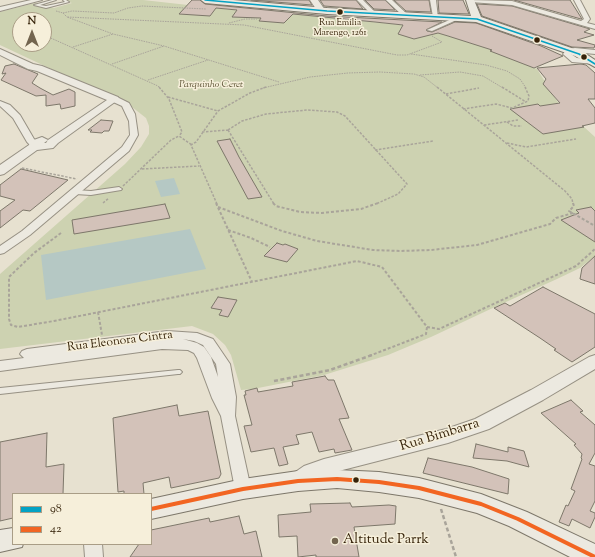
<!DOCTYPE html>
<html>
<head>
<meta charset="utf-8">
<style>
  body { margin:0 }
  #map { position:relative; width:595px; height:557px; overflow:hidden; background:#e7e1d0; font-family:"Sorts Mill Goudy",serif }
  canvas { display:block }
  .legend { position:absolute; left:12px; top:493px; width:140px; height:52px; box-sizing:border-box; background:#f6efda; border:1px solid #a99d86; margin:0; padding:5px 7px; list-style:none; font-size:12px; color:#352209 }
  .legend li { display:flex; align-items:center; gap:8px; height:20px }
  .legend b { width:20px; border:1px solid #a99d86 }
  .north { position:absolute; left:12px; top:12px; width:40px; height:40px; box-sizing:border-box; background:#f6efda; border:1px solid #a99d86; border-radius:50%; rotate:0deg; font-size:11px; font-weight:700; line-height:16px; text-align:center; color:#352209 }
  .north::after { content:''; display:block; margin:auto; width:14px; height:18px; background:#73654f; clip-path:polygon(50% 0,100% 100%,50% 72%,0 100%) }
</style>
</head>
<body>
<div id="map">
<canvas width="595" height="557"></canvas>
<ul class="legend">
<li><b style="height:5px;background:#03a2c4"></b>98</li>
<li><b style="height:5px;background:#f26522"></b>42</li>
</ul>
<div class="north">N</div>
</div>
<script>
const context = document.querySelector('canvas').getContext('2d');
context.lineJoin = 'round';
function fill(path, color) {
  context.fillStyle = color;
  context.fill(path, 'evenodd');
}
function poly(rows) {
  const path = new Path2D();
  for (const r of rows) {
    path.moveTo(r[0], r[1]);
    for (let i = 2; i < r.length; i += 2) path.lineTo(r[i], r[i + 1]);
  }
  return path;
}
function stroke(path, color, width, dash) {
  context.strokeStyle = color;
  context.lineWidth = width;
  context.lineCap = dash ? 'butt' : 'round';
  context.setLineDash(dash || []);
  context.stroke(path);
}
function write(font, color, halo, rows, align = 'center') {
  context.font = font + ' "Sorts Mill Goudy",serif';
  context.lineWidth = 3;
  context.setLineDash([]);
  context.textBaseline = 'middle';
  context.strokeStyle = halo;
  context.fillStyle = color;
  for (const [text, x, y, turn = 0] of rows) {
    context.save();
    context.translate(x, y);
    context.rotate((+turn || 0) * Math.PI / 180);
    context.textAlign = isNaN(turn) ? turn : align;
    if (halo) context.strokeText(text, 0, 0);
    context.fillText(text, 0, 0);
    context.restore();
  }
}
const green = poly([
  [61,0,143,0,251,12,303,15,402,25,432,31,484,47,537,69,559,104,595,137,595,256,580,268,557,279,497,306,431,337,388,355,324,375,253,389,241,390,231,355,225,345,213,334,192,326,0,349,0,274,125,164,141,147,149,134,149,126,146,118,132,107,0,45,0,12,35,3,54,8,72,3],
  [20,20,44,20,44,44,20,44]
]);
const water = poly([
  [174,178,180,194,161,197,155,181],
  [190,229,206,269,46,300,41,255]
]);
const building = poly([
  [192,0,200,0,205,4,327,16,442,22,426,30,427,31,432,32,455,22,476,23,541,46,563,56,534,68,490,51,492,50,448,36,438,33,414,39,398,34,403,25,375,22,293,14,284,23,259,21,261,18,232,17,237,10,216,8,210,16,179,14,192,0],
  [251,0,309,0,312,5,251,0],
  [320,0,356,0,363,9,324,6,320,0],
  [365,0,385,0,395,10,374,9,365,0],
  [394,0,429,0,431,12,406,11,394,0],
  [438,0,463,0,469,14,439,13,438,0],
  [514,0,570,0,582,19,581,19,514,0],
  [477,4,512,6,590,29,584,32,594,35,577,40,595,45,594,48,572,47,482,16,477,4],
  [14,64,38,74,32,83,40,88,53,95,69,89,75,92,75,106,61,109,60,104,46,106,46,95,36,96,1,80,6,73,2,74,5,66,14,64],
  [581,64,586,65,595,73,595,99,588,99,595,108,595,123,582,126,584,127,543,134,510,109,538,104,540,106,560,103,543,84,546,79,537,68,581,64],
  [101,120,113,121,109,131,104,131,102,133,90,132,92,130,88,130,101,120],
  [230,139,239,157,262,197,248,199,217,141,230,139],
  [21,169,68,180,30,211,23,210,0,228,0,211,15,200,0,196,0,185,21,169],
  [165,204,170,218,74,234,72,220,165,204],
  [591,207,595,211,595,242,561,220,579,213,576,210,591,207],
  [277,243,283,245,285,244,298,249,287,262,264,256,277,243],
  [595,256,595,284,580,279,582,268,595,256],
  [543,287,595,314,595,347,572,362,554,350,556,349,540,338,494,308,505,303,510,306,543,287],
  [218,297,237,300,228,317,219,315,222,310,211,308,218,297],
  [325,376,328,380,334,380,349,418,339,419,352,450,335,453,334,449,319,452,312,432,296,435,299,444,283,447,288,464,279,466,274,448,251,452,244,426,252,425,244,395,246,395,245,391,257,388,258,392,293,386,292,382,325,376],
  [571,400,583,411,580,412,595,425,595,453,589,464,595,466,595,501,590,511,595,513,595,517,590,528,572,519,569,526,559,522,566,505,568,506,575,491,571,489,582,459,581,458,582,454,574,445,576,444,541,413,571,400],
  [177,405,179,416,208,411,221,474,219,478,171,488,169,477,143,483,144,494,124,494,124,491,118,492,113,418,177,405],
  [47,433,46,467,64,464,63,494,13,494,13,518,0,521,0,442,47,433],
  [476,444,508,452,508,447,524,451,529,467,507,461,473,458,476,444],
  [428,458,472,467,509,479,508,494,423,473,428,458],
  [350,503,352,507,389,505,396,506,395,524,354,527,359,557,316,557,316,555,298,557,297,536,279,537,278,515,311,512,310,504,350,503],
  [239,516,244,534,256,531,262,557,130,557,139,544,151,544,151,530,209,518,210,522,239,516]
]);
const pathFar3 = poly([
  [56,11,63,13,67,17],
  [63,13,72,11,114,13,128,8,142,6,206,9],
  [229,23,245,19,257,19],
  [44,35,158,86,160,88],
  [73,47,113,34],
  [411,54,486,65,507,71,520,79,526,88],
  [112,64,164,46],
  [420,75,460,72,483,76,503,88],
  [148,80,208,60],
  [279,82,164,46,113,34,67,17,244,25,397,55,407,55,442,42,432,36],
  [263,88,310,77,348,73,380,72,414,74,424,77,438,88]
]);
const pathFar2 = poly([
  [159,87,169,99,182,132,179,136],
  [437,87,565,191,572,199,573,204],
  [502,87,526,102],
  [446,94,479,88],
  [168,97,218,111],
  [463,109,496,104,512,108,528,101,529,96,525,87],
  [507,122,513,126,522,126],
  [484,125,518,120],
  [228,130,274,204],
  [228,130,242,121,266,114,307,110,337,112,345,116,407,184,398,194,376,204],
  [202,132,228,130],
  [507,143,526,147,576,139],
  [375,150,433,141],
  [22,168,77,179],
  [142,169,199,166],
  [123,186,171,140,179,136,192,145],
  [103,203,109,198],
  [217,204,191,145,196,142,218,111,250,93,266,87]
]);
const pathFar1 = poly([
  [216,203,252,282],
  [273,203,276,206,300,212,322,213,361,209,378,203],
  [573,203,574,206,569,211,595,226],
  [218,207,282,231,317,241,373,250,400,251,431,250,477,245,550,224,556,218,573,213],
  [228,230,251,238,270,247],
  [61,233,34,253,9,277,9,319,11,325,18,327,54,321,357,261,382,267,427,327,426,334,369,356],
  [98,312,102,335],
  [427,327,439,329,576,266,595,249]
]);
const path = poly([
  [274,381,330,370,372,355],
  [441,509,456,557]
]);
const service = poly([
  [52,0,56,0,40,5,46,6,65,2,63,0,66,0,69,2,46,8,34,5,52,0],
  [119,187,122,189,121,190,91,195,75,194,72,192,75,190,91,191,119,187],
  [178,370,180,370,182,372,180,374,178,374,0,394,0,388,178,370]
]);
const minor = poly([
  [31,0,42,0,0,11,0,7,31,0],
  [357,0,363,0,375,12,375,14,371,14,357,0],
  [386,0,392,0,407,14,407,16,403,16,386,0],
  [430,0,436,0,438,18,433,17,430,0],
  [467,0,512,1,581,21,584,19,574,0,580,0,590,19,587,23,595,25,595,29,512,5,470,2,467,0],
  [456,17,461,18,432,31,427,30,456,17],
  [575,48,595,50,595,54,575,52,571,54,577,58,595,60,595,64,572,62,563,54,567,49,575,48],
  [111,97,117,97,129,103,135,114,138,135,129,151,30,235,4,253,0,254,0,246,22,231,122,147,130,135,129,121,122,106,111,101,111,97],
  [0,101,10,105,20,115,34,139,40,145,38,147,32,147,27,142,13,118,0,106,0,101],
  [167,331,197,333,213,339,230,364,236,397,235,416,251,489,249,494,243,496,237,494,235,489,221,416,212,398,197,358,194,353,188,350,162,349,0,371,0,361,24,358,20,354,22,351,27,349,167,331],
  [166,339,183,339,194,341,203,345,216,364,218,377,211,357,204,347,197,343,183,339,166,339],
  [84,544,102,544,103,557,85,557,84,544]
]);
const tertiary = poly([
  [310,0,318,0,325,10,324,12,318,12,310,0],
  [0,49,33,64,42,66,118,97,119,99,58,143,53,148,37,150,4,174,0,175,0,165,29,145,31,141,42,137,48,140,44,143,46,143,48,140,107,100,37,71,28,69,0,55,0,49],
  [595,355,595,369,543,400,489,429,448,443,327,474,298,489,291,487,288,481,291,475,304,466,324,459,446,429,475,419,531,390,589,357,595,355]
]);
const secondary = poly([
  [201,0,233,0,327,8,471,16,466,0,474,0,481,17,583,52,595,60,595,67,575,56,476,22,327,14,205,3,201,0],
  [337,470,379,472,419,478,481,494,527,512,595,544,595,557,570,557,509,526,477,513,419,498,379,492,337,488,298,491,243,499,151,519,151,499,243,479,298,471,337,470],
  [13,528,13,544,23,544,22,547,0,552,0,530,13,528]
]);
const bus1 = poly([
  [205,0,327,11,477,19,579,54,595,64]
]);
const bus2 = poly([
  [151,509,243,489,298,481,337,479,379,482,419,488,481,504,518,519,595,557]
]);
const markers = [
  [340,12,3.5,"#352209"],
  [537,40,3.5,"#352209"],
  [584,57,3.5,"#352209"],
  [356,480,3.5,"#352209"],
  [335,541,4,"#73654f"]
];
const farBusnames = [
  ["Rua Emília",340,23],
  ["Marengo, 1261",340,33]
];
const farParknames = [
  ["Parquinho Ceret",211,85]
];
const streetNames = [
  ["Rua Eleonora Cintra",120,342,-7]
];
const nearStreetnames = [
  ["Rua Bimbarra",440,436,-17]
];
const nearPoinames = [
  ["Altitude Parrk",343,541]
];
fill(green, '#cdd2b1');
fill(water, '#b5c8c4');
fill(building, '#d3c2b9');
stroke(building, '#7d776a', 1);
stroke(service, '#979184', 2);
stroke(minor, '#979184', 2);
stroke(tertiary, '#979184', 2);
stroke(secondary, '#7d776a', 2);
stroke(pathFar3, '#a9a49a', 1, [1.5, 1]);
stroke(pathFar2, '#a9a49a', 1.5, [2.5, 1.5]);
stroke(pathFar1, '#a9a49a', 2, [3, 2]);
stroke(path, '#a9a49a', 2.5, [4, 2.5]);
fill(service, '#ece9e0');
fill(minor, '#ece9e0');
fill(tertiary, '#ece9e0');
fill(secondary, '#ece9e0');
stroke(bus1, '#03a2c4', 1.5);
stroke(bus2, '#f26522', 4);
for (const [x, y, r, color] of markers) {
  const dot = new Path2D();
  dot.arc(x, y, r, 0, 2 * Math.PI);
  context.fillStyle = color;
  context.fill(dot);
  stroke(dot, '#f6efda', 1.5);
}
write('9px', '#352209', '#f6efda', farBusnames);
write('italic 10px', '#5c5334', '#f6efda', farParknames);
write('12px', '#352209', '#f6efda', streetNames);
write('14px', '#352209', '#f6efda', nearStreetnames);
write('14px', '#352209', '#f6efda', nearPoinames, 'left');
</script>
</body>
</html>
